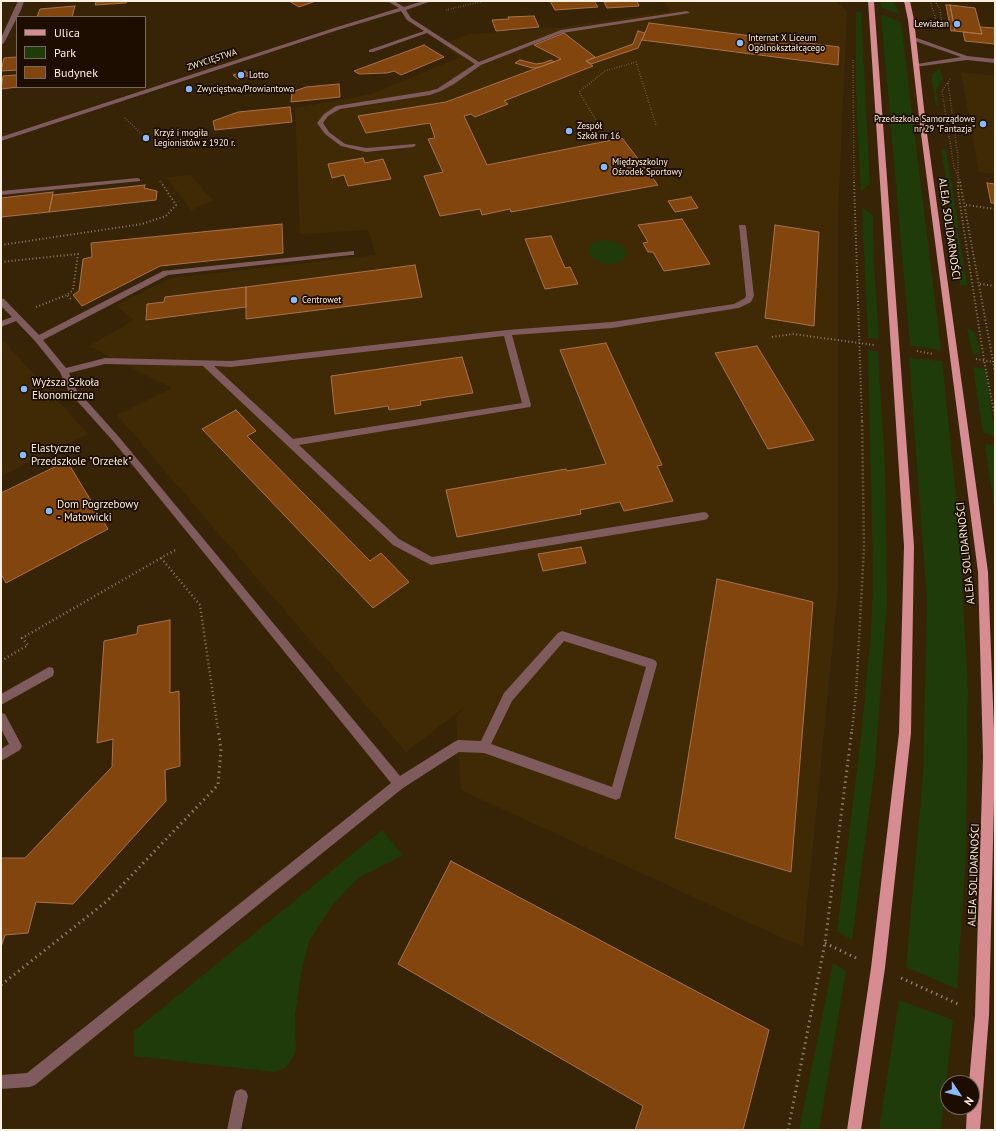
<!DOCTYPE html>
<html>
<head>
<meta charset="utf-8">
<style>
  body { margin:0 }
  #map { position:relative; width:996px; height:1131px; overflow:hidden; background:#372406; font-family:"PT Sans",sans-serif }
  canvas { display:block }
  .frame { position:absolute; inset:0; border:2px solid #fdf0e0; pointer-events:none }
  .legend { position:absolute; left:16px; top:16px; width:130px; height:72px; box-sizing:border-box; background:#1c0d00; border:1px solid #76685a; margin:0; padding:5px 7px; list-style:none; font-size:12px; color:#fdf0e0 }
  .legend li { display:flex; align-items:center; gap:8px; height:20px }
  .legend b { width:20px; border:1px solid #76685a }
  .north { position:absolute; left:940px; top:1075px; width:40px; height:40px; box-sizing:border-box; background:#1c0d00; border:1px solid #76685a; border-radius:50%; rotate:125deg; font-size:11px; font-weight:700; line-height:16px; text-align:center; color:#fdf0e0 }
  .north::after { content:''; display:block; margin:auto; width:14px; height:18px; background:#88bafc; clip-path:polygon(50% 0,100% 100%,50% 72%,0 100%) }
</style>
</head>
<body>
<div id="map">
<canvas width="996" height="1131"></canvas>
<div class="frame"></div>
<ul class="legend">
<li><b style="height:5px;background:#d68c91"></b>Ulica</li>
<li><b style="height:11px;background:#1e3b09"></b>Park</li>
<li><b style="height:11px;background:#83450e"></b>Budynek</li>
</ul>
<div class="north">N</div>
</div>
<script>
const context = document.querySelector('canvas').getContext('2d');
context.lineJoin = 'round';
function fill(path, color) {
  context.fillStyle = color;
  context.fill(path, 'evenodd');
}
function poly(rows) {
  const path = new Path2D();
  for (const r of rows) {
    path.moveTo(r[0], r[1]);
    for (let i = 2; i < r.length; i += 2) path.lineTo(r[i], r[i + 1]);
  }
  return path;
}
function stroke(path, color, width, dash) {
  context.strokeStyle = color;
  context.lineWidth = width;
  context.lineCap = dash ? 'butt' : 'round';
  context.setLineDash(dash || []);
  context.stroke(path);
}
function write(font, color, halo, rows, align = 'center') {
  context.font = font + ' "PT Sans",sans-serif';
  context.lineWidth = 3.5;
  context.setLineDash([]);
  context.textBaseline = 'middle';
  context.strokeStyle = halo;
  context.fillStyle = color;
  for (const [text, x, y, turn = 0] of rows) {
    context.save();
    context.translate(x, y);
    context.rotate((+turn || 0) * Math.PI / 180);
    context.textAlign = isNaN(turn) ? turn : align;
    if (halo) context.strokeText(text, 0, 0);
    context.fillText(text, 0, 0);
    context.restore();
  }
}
const built = poly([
  [663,1,835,1,847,11,838,214,838,590,803,946,776,935,461,790,456,717,466,706,406,752,117,415,172,388,89,346,134,320,116,305,171,278,376,255,368,230,300,234,295,108,372,94,460,57,441,44,471,34,563,27,671,11],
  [961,72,995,76,995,174,979,172],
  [190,175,213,200,191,210,166,177],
  [1,338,88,434,1,476]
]);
const green = poly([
  [880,1,894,1,900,14,881,8],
  [856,12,861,12,870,184,861,191,856,96],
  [881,14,901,22,941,350,910,345],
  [940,69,943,79,936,90,939,106,936,106,932,82,932,74],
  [941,149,946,150,959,228,954,228],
  [862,207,873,215,874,264,879,339,868,338],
  [954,230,958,231,968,286,960,285],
  [604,240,615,242,624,248,627,252,624,259,613,264,606,264,600,262,591,257,589,253,590,246,594,243],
  [967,328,975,332,981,354,973,354],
  [868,350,878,352,885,464,887,601,875,766,852,940,837,931,861,737,871,633,873,577],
  [909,358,942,361,958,515,968,689,966,855,957,989,906,967,923,775,927,601],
  [973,367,986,369,995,436,983,433],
  [985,444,995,445,995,514],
  [382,830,403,855,358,878,331,907,309,941,301,974,295,1015,296,1049,292,1059,285,1068,274,1072,134,1056,134,1031],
  [833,963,846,971,819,1130,799,1130],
  [899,1000,953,1020,941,1130,879,1130]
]);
const building = poly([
  [127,1,126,3,95,5,96,2,127,1],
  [289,1,316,1,299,7,289,1],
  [550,1,594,1,598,7,555,10,550,1],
  [637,1,639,6,607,8,604,2,637,1],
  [946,5,950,5,955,31,951,31,946,5],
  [950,5,975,8,982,34,955,31,950,5],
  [75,6,72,17,37,17,40,9,75,6],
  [534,16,539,27,496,31,492,20,509,19,508,17,534,16],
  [649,23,839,47,838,65,642,40,649,23],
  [980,27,995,28,995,44,965,41,963,32,982,34,980,27],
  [638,31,645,33,638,48,591,64,586,61,633,44,638,31],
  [564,33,595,57,586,61,593,66,504,101,508,104,475,117,471,114,464,116,487,165,622,138,658,185,511,212,510,209,482,215,480,209,440,216,424,176,443,172,428,139,435,138,430,123,366,133,358,116,446,102,561,59,534,45,564,33],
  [424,45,444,57,401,75,394,71,387,73,359,74,354,71,424,45],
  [17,57,17,70,1,71,4,58,17,57],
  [520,60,536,64,543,63,551,60,554,62,540,67,532,68,515,63,520,60],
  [245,71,250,75,238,79,233,75,245,71],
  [17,75,18,87,1,89,3,76,17,75],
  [339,84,340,97,291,102,292,92,306,87,339,84],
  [290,107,292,122,215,130,213,121,238,112,290,107],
  [363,158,365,163,383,159,391,179,348,186,344,175,332,178,328,164,363,158],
  [987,183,995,184,995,203,991,203,987,183],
  [145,185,144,188,157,191,156,200,49,212,53,195,145,185],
  [53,192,49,212,1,217,1,198,53,192],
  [691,197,698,208,675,212,668,201,691,197],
  [682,219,710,264,664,271,653,252,648,252,643,243,648,242,638,225,682,219],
  [282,224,283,253,160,266,82,306,73,295,79,291,83,259,92,257,91,243,282,224],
  [775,225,819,232,814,326,765,318,775,225],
  [551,236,565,268,570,267,578,284,545,289,525,239,551,236],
  [415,265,422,297,246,319,246,287,415,265],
  [246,287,246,307,146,320,147,304,164,302,165,297,246,287],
  [606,343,662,465,657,466,673,501,624,511,620,502,580,510,581,514,457,537,446,490,566,469,567,471,606,464,560,350,606,343],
  [757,346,814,440,768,449,715,353,757,346],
  [462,357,473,393,420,401,421,405,389,410,388,406,335,414,331,376,462,357],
  [236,410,256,431,247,436,370,561,381,553,409,582,373,608,202,429,236,410],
  [67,461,108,529,6,583,1,574,1,493,67,461],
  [581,547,586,563,543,571,538,554,581,547],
  [717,579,813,602,791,872,675,838,717,579],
  [170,620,170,693,179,691,180,766,165,770,166,801,73,904,36,902,28,933,5,935,1,947,1,858,25,858,112,767,113,739,97,743,104,641,137,634,138,626,170,620],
  [451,861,769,1030,743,1130,635,1130,643,1106,398,964,451,861]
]);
const pathFar3 = poly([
  [930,1,937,23],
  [935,1,940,10,942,23],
  [446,10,484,1],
  [932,22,942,23,944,29],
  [853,60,854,183],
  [950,79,942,91,954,167,961,183],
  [948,83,958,157,958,183],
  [125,118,143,135],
  [602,130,579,92,605,71,636,62,656,125],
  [160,181,162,183]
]);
const pathFar2 = poly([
  [854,182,862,421],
  [958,182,958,191,984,360,995,417],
  [960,182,995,372],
  [966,205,995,209],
  [1,245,142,224,166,216,176,205,161,182],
  [1,262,78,254,73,290,67,295,71,299],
  [980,284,995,286],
  [36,307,67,295],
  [772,337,793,334,874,345],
  [917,351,933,354],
  [976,359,993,362]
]);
const pathFar1 = poly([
  [161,558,200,605,218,730],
  [1,661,28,645,22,638,175,550],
  [852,730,856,694,864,548,862,420]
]);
const path = poly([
  [825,943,856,958],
  [901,978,958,1004],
  [1,985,107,901,218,785,221,749,218,729],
  [788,1130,825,943,852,729]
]);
const minor = poly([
  [18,1,24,1,21,10,4,43,1,45,1,38,18,1],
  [387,1,394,1,404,7,423,1,432,1,406,10,411,18,479,62,561,30,687,11,690,13,562,33,481,65,454,84,441,91,430,95,340,109,328,116,323,123,329,132,345,144,366,148,415,144,416,145,413,147,366,152,341,146,325,134,317,123,324,114,336,106,429,91,437,89,475,64,427,33,373,52,369,52,369,50,424,31,407,20,401,11,338,30,1,141,1,137,334,28,399,8,387,1],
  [914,37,967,56,995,59,995,63,967,60,915,67,915,65,917,64,961,57,912,40,912,38,914,37],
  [138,178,140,179,140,181,1,195,1,191,138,178],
  [739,225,745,225,746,227,754,296,751,302,739,308,612,328,512,335,531,405,530,407,299,445,399,539,432,557,704,512,707,513,709,516,707,519,704,520,431,565,393,545,203,366,105,364,69,373,76,389,119,437,400,776,454,742,458,740,481,741,504,693,558,633,562,631,652,659,656,661,657,664,620,798,616,800,484,753,459,752,403,788,35,1085,30,1087,1,1089,1,1075,27,1073,391,783,113,441,69,392,60,372,35,341,16,321,1,327,1,321,12,317,1,306,1,298,4,299,39,335,163,271,354,251,354,255,351,255,168,275,43,340,66,368,105,358,231,361,507,330,612,322,734,304,745,298,746,296,739,225],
  [504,336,522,403,293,439,214,366,231,367,504,336],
  [564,641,646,667,612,787,491,744,512,701,564,641],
  [49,667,53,668,54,672,53,676,1,705,1,694,49,667],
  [1,713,5,714,22,746,20,750,1,761,1,749,9,744,1,729,1,713],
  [241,1089,246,1091,248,1096,241,1130,227,1130,234,1096,236,1091,241,1089]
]);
const major = poly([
  [868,1,874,1,914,546,911,733,885,968,861,1130,847,1130,871,968,899,733,904,546,868,1],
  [904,1,910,1,914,20,926,126,988,572,995,757,989,1015,980,1130,966,1130,967,1107,972,1107,972,1083,969,1083,975,1015,983,757,978,572,920,126,908,20,904,1]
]);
const markers = [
  [957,24,4,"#88bafc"],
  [740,43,4,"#88bafc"],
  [241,75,4,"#88bafc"],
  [189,89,4,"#88bafc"],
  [983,124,4,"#88bafc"],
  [569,131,4,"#88bafc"],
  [146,138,4,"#88bafc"],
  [604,167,4,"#88bafc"],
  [294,300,4,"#88bafc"],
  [24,389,4,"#88bafc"],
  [23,455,4,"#88bafc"],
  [49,511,4,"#88bafc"]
];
const farPoinames = [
  ["Lewiatan",949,24,"right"],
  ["Internat X Liceum",748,38],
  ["Ogólnokształcącego",748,48],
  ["Lotto",249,75],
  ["Zwycięstwa/Prowiantowa",197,89],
  ["Przedszkole Samorządowe",975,119,"right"],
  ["nr 29 \"Fantazja\"",975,129,"right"],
  ["Zespół",577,126],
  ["Szkół nr 16",577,136],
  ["Krzyż i mogiła",154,133],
  ["Legionistów z 1920 r.",154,143],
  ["Międzyszkolny",612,162],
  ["Ośrodek Sportowy",612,172],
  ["Centrowet",302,300]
];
const farStreetnames = [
  ["ZWYCIĘSTWA",212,60,-18]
];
const streetNames = [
  ["ALEJA SOLIDARNOŚCI",949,229,82],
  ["ALEJA SOLIDARNOŚCI",966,553,-96],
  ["ALEJA SOLIDARNOŚCI",974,875,-88]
];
const poiNames = [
  ["Wyższa Szkoła",32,383],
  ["Ekonomiczna",32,396],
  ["Elastyczne",31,449],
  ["Przedszkole \"Orzełek\"",31,462],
  ["Dom Pogrzebowy",57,505],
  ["- Matowicki",57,518]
];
fill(built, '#402a06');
fill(green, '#1e3b09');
fill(building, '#83450e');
stroke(building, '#a8724c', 1);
stroke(pathFar3, '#8d7d65', 1.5, [0.5, 2]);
stroke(pathFar2, '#8d7d65', 2, [1, 2.5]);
stroke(pathFar1, '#8d7d65', 2.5, [1, 3]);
stroke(path, '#8d7d65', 3, [1.5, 4]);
fill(minor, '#7f5b5d');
fill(major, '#d68c91');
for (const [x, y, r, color] of markers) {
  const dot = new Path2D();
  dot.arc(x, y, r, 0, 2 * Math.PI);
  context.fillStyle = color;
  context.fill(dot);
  stroke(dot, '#1c0d00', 1.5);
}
write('9px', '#fdf0e0', '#1c0d00', farPoinames, 'left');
write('9px', '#fdf0e0', '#1c0d00', farStreetnames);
write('11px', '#fdf0e0', '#1c0d00', streetNames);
write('11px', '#fdf0e0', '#1c0d00', poiNames, 'left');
</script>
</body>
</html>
